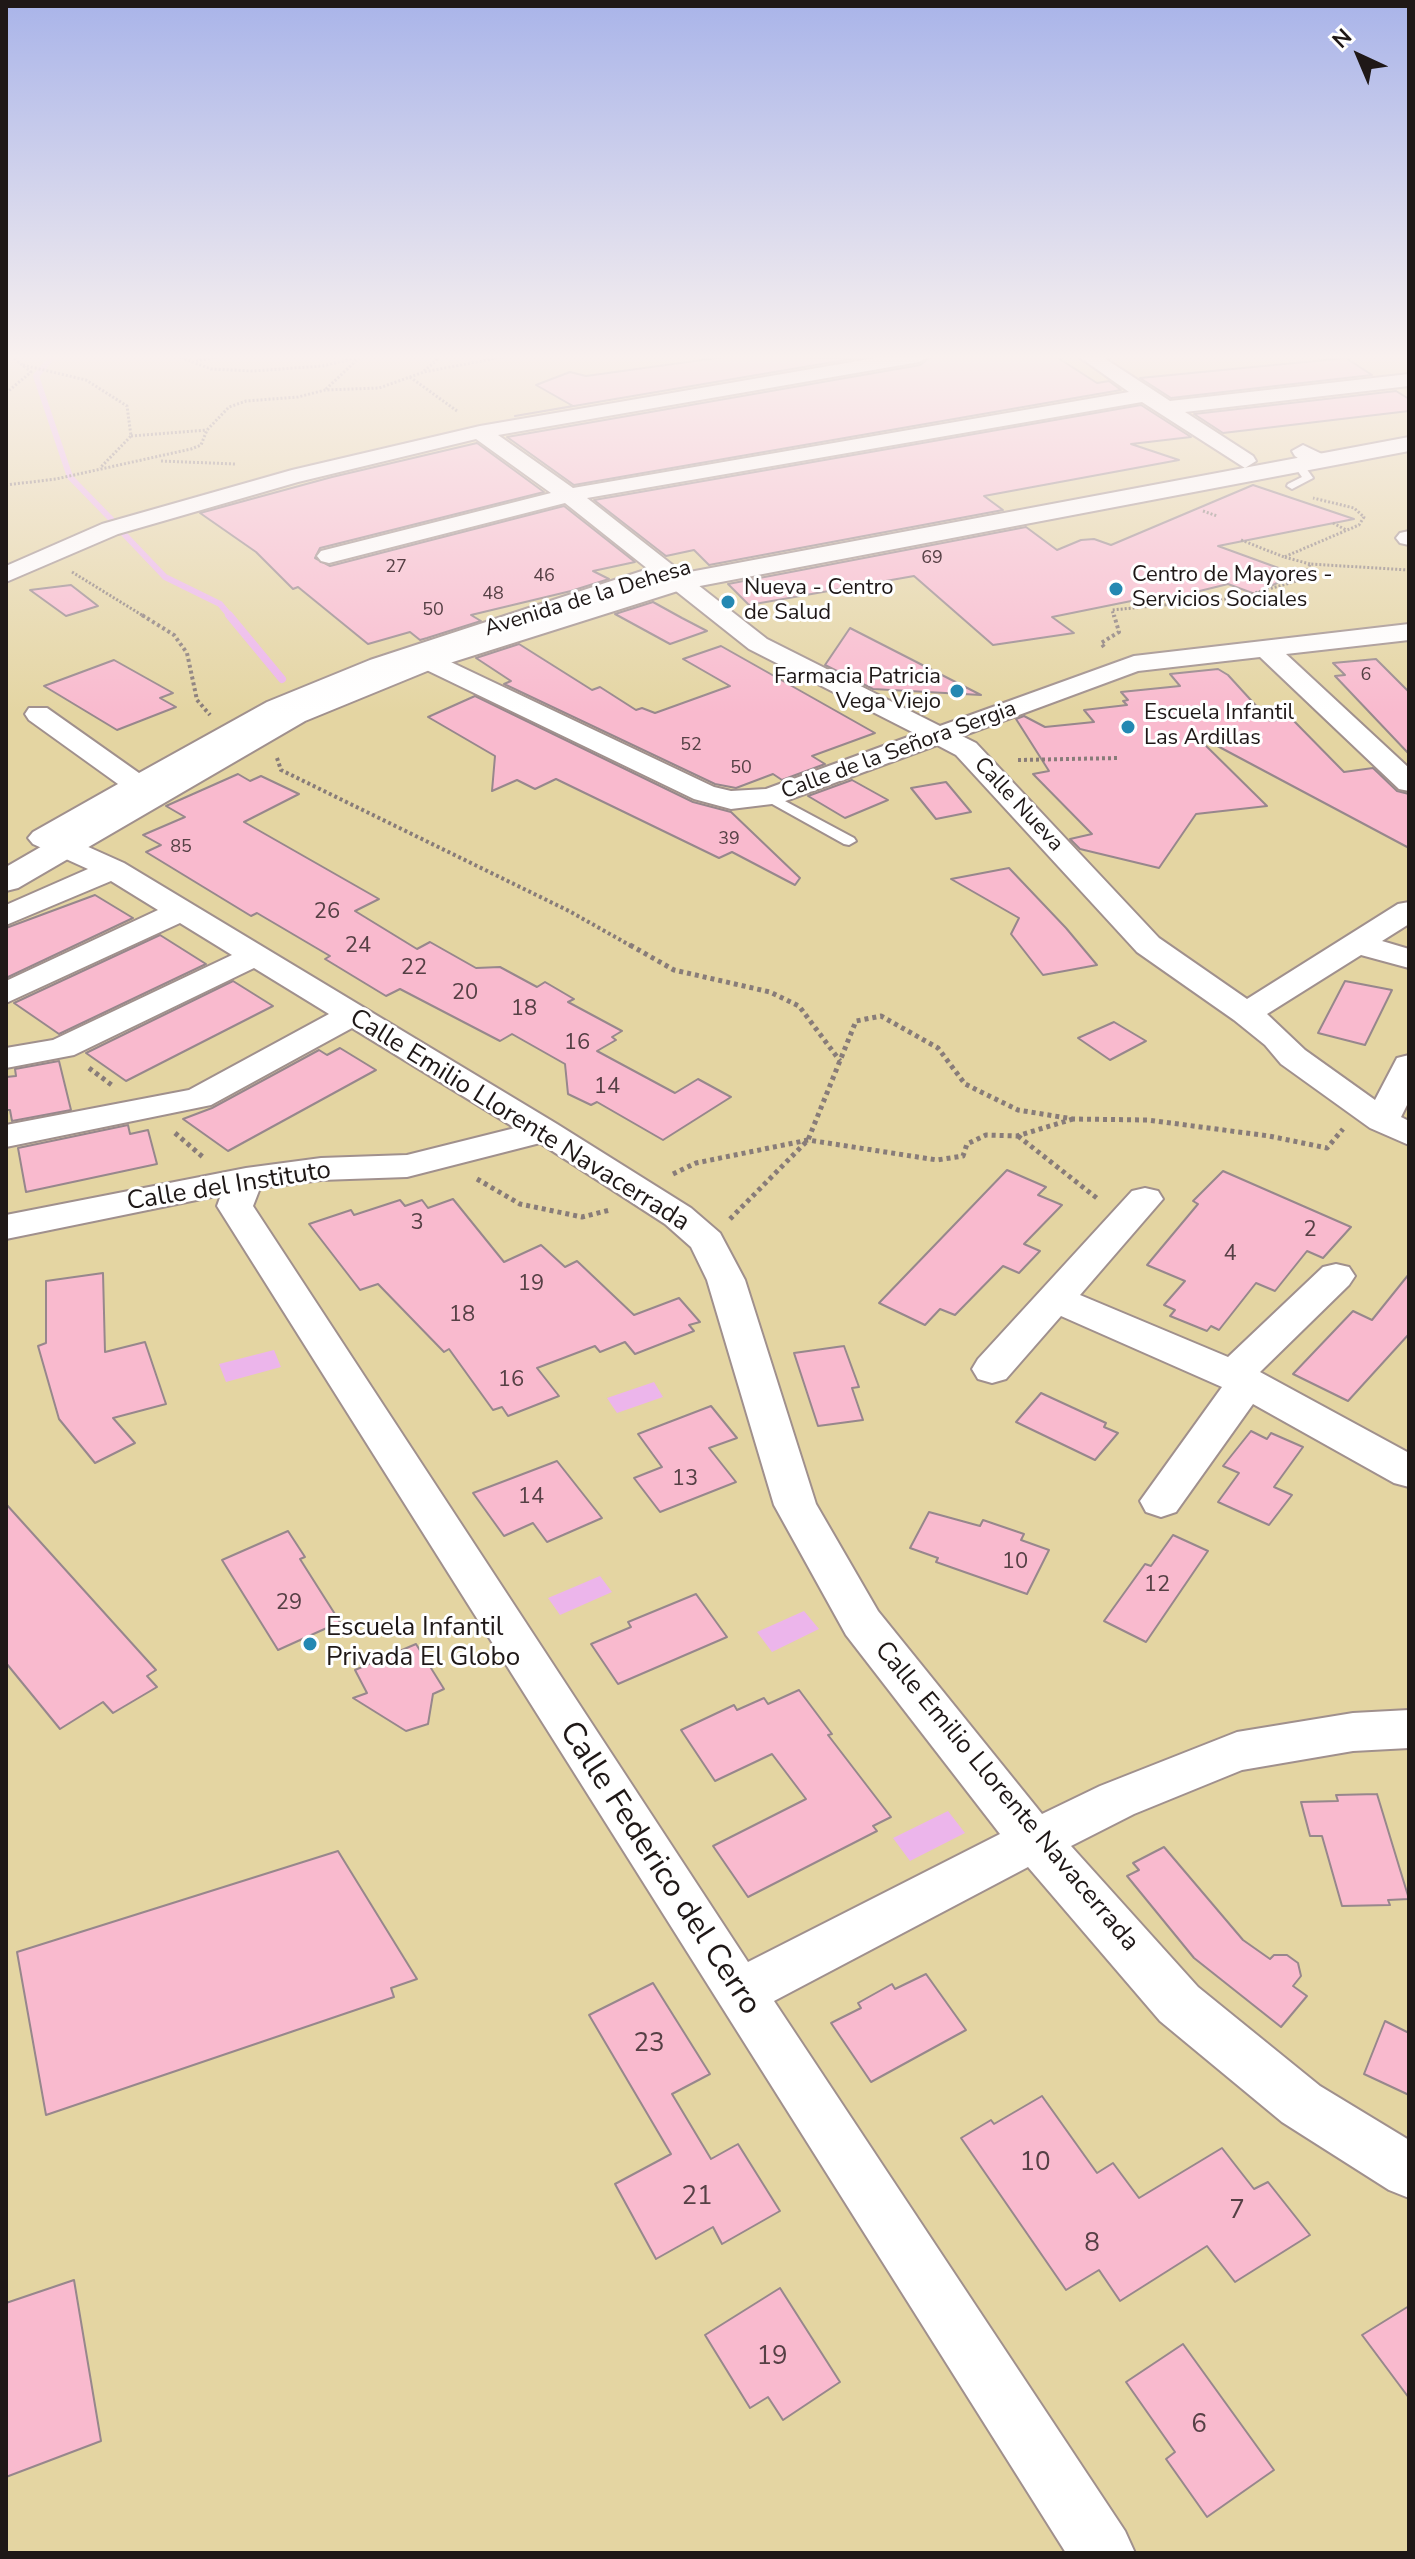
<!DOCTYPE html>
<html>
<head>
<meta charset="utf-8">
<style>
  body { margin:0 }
  #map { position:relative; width:1415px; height:2559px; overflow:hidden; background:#f1dfdb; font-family:"Nunito Sans",sans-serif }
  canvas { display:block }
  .frame { position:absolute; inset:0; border:8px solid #1f1817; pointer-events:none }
  .north { position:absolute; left:1319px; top:16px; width:80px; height:80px; -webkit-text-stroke:6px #fff; paint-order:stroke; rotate:316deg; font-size:22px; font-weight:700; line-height:32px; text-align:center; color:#1f1817 }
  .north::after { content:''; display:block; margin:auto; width:28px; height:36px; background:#1f1817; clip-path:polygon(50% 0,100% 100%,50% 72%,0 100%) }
</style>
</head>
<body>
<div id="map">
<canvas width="1415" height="2559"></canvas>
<div class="frame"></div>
<div class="north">N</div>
</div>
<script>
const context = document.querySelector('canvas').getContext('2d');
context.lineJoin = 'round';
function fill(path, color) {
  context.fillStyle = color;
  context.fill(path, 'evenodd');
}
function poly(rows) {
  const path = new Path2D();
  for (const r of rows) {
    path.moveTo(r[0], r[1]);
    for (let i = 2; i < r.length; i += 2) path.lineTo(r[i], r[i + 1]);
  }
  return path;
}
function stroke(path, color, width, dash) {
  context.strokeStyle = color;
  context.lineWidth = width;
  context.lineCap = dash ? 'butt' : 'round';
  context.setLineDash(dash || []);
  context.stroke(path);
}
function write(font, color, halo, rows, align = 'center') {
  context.font = font + ' "Nunito Sans",sans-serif';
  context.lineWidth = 6;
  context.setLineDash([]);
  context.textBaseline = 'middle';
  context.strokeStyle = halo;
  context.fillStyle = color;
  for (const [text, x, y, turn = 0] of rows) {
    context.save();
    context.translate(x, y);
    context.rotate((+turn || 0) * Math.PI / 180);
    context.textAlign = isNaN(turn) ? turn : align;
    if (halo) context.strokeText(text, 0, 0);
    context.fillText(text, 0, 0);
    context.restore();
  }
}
const green = poly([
  [6,356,1409,356,1409,2553,6,2553]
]);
const water = poly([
  [274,1350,281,1367,226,1382,219,1364],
  [654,1382,663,1397,617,1413,607,1398],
  [600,1576,612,1592,560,1615,548,1598],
  [804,1611,819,1629,772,1652,757,1632],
  [948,1811,965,1833,910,1861,893,1838]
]);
const streamFar1 = poly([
  [53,356,36,376,70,477,111,519],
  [124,534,165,577,220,604,231,617]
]);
const stream = poly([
  [229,615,282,679]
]);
const building = poly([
  [731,356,857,358,515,416,573,406,536,385,570,372,586,376,731,356],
  [932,356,1055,356,1097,383,1109,381,1121,390,574,485,507,437,920,365,932,356],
  [1346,358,1372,375,1171,398,1140,378,1346,358],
  [1396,391,1409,399,1409,411,1223,433,1194,414,1396,391],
  [1141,405,1191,437,1131,444,1179,460,984,496,1003,510,709,565,694,550,666,556,594,500,1141,405],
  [477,443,544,492,320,548,315,558,330,566,564,506,635,562,593,571,609,579,571,591,471,615,481,621,427,638,420,640,410,632,368,644,298,587,293,589,256,552,200,513,332,477,477,443],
  [1253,485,1354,519,1218,546,1295,574,1255,594,1228,584,1155,602,1146,598,1052,617,1074,633,993,645,914,576,749,605,728,584,1026,527,1057,550,1081,540,1094,539,1111,545,1253,485],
  [71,585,98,606,66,616,30,590,71,585],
  [653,602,682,618,707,631,670,644,615,614,653,602],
  [850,628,981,695,873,689,825,665,850,628],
  [519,644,592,690,600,687,636,710,642,708,655,713,730,686,683,659,721,646,875,733,812,756,825,764,782,780,773,774,736,788,715,784,504,684,511,681,476,658,519,644],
  [1376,659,1409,692,1409,754,1335,676,1345,675,1333,663,1376,659],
  [114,660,173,693,160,698,176,707,117,730,44,686,114,660],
  [1218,669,1228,675,1270,721,1291,718,1344,772,1373,768,1397,791,1409,794,1409,848,1193,733,1267,806,1196,814,1159,868,1080,849,1070,839,1092,834,1033,774,1049,771,1016,719,1024,716,1045,727,1094,722,1084,710,1127,705,1123,701,1128,700,1121,692,1180,686,1170,674,1218,669],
  [475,696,693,802,731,812,800,878,795,885,732,852,719,858,556,779,535,789,517,780,492,791,495,756,428,717,475,696],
  [238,774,250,781,261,776,299,794,244,822,379,899,355,911,417,949,430,942,476,968,500,967,537,987,545,982,574,999,568,1002,622,1031,612,1037,616,1040,597,1051,675,1093,698,1079,731,1097,663,1140,597,1102,591,1105,568,1094,565,1064,512,1034,500,1041,400,989,386,996,325,959,330,956,257,913,251,916,146,852,161,845,143,835,185,817,166,806,238,774],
  [852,780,888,800,845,818,808,796,852,780],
  [946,782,971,812,936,819,911,788,946,782],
  [1009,868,1066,928,1097,965,1043,975,1011,934,1019,918,951,879,1009,868],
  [95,895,133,918,6,978,6,928,95,895],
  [160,935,206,964,59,1034,14,1003,160,935],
  [233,981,273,1006,126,1081,86,1053,233,981],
  [1345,981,1392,990,1365,1045,1318,1033,1345,981],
  [1114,1022,1146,1041,1110,1060,1078,1038,1114,1022],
  [340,1048,376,1070,228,1151,183,1119,212,1108,319,1050,327,1055,340,1048],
  [59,1061,71,1110,12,1121,10,1110,6,1110,6,1077,16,1076,15,1069,59,1061],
  [128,1125,130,1134,148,1130,157,1164,26,1192,18,1148,128,1125],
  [1007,1170,1046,1187,1038,1195,1062,1205,1024,1244,1040,1251,1019,1273,1003,1266,955,1315,940,1309,925,1325,879,1303,1007,1170],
  [1223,1171,1351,1227,1323,1258,1307,1251,1275,1291,1256,1283,1219,1330,1211,1326,1207,1331,1170,1316,1175,1310,1164,1305,1185,1281,1147,1265,1198,1204,1193,1201,1223,1171],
  [453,1199,504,1262,541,1245,565,1267,577,1261,634,1315,679,1298,700,1322,689,1325,694,1331,635,1354,625,1342,600,1352,595,1346,537,1368,559,1396,508,1416,502,1407,493,1410,449,1349,444,1352,378,1284,360,1290,309,1224,351,1210,354,1215,400,1200,405,1206,422,1200,428,1208,453,1199],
  [103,1273,105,1352,145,1342,166,1404,113,1418,135,1443,95,1463,59,1419,38,1346,46,1343,46,1281,103,1273],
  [1409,1274,1409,1334,1348,1401,1293,1374,1353,1311,1372,1320,1409,1274],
  [844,1346,859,1387,852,1388,863,1420,818,1426,794,1353,844,1346],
  [1041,1393,1106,1423,1104,1427,1118,1433,1095,1460,1016,1422,1041,1393],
  [711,1406,737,1438,709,1448,736,1482,660,1512,634,1478,662,1467,638,1434,711,1406],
  [1251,1431,1267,1439,1271,1433,1303,1447,1274,1487,1292,1495,1269,1525,1218,1502,1239,1473,1223,1466,1251,1431],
  [557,1461,602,1518,547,1542,533,1523,504,1536,473,1493,557,1461],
  [6,1504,156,1670,147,1676,157,1687,113,1713,103,1702,60,1729,6,1663,6,1504],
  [929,1512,980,1526,983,1520,1024,1534,1021,1540,1049,1550,1027,1594,936,1562,938,1558,910,1548,929,1512],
  [288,1531,305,1557,300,1559,340,1622,278,1650,222,1560,288,1531],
  [1173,1535,1208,1551,1146,1642,1104,1621,1145,1564,1151,1566,1173,1535],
  [696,1594,727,1637,618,1684,591,1644,631,1627,628,1622,696,1594],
  [416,1644,444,1689,433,1694,428,1724,406,1731,353,1698,367,1693,355,1670,416,1644],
  [799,1690,832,1734,828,1735,891,1817,873,1826,877,1831,748,1897,713,1846,806,1799,772,1754,715,1781,681,1730,734,1705,737,1710,764,1698,768,1704,799,1690],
  [1377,1794,1409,1899,1388,1900,1390,1905,1342,1906,1322,1836,1310,1836,1301,1802,1338,1801,1336,1795,1377,1794],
  [1164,1847,1243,1940,1270,1959,1274,1955,1287,1955,1298,1963,1301,1976,1293,1986,1307,1996,1281,2027,1194,1958,1127,1876,1139,1870,1133,1863,1164,1847],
  [338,1851,417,1979,391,1988,394,1997,46,2115,17,1952,338,1851],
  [926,1974,966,2030,871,2082,831,2023,861,2008,858,2003,892,1984,895,1989,926,1974],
  [653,1983,710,2074,672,2094,711,2159,738,2144,780,2211,722,2244,713,2227,656,2259,615,2184,671,2154,589,2015,653,1983],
  [1385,2021,1409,2033,1409,2095,1364,2074,1385,2021],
  [1042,2096,1097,2173,1113,2163,1139,2198,1222,2148,1254,2189,1268,2182,1310,2235,1235,2282,1207,2246,1120,2301,1099,2270,1066,2290,961,2138,991,2120,994,2124,1042,2096],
  [74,2280,101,2441,6,2477,6,2303,74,2280],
  [780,2288,840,2382,783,2420,768,2397,750,2408,705,2335,780,2288],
  [1409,2306,1409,2398,1362,2335,1409,2306],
  [1183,2344,1274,2470,1207,2517,1166,2459,1175,2452,1126,2382,1183,2344]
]);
const pathFar2 = poly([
  [177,356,211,369,253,371,322,366,365,356],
  [192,362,222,356],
  [23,365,86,380,127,406,131,436,100,468],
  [424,371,437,360,433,356],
  [410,377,457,411],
  [326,389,359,358],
  [6,393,31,372,11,356],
  [131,436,207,430],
  [161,461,235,464],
  [6,485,56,479,191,449,201,445,207,430,229,407,246,401,298,397,325,390,379,388,424,372,508,356],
  [1203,511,1217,516],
  [1333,523,1346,530],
  [1241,540,1284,557],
  [1310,564,1284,557,1359,525,1364,517,1354,508,1313,498],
  [72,572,145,617],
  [1114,617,1112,610,1237,598,1304,579,1310,564,1409,570]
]);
const pathFar1 = poly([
  [142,615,174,635,187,653,197,700,210,715],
  [1104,647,1101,643,1119,632,1114,615],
  [277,758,281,770,569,911,633,947],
  [1018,760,1118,758]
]);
const path = poly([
  [630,945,674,970,770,992,799,1006,840,1061],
  [89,1068,113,1086],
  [175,1133,204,1158],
  [1018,1136,1098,1199],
  [673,1174,696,1163,808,1140,937,1160,963,1156,967,1144,986,1135,1017,1136,1073,1119],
  [477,1179,520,1204,582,1217,610,1210],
  [730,1219,808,1140,856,1021,881,1016,938,1048,965,1084,1018,1110,1073,1119,1148,1120,1269,1136,1327,1148,1343,1129]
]);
const lane = poly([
  [1293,461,1301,461,1313,478,1292,489,1287,486,1288,484,1302,477,1292,463,1293,461],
  [770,793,854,838,856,841,849,845,844,844,765,800,765,794,770,793]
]);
const street = poly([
  [887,356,929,356,919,362,498,435,573,488,1129,392,1078,356,1101,356,1170,401,1409,374,1409,386,1185,412,1253,456,1256,461,1245,468,1142,402,587,498,767,639,940,726,1134,656,1409,624,1409,640,1286,654,1409,768,1409,791,1399,789,1260,657,1138,671,962,736,976,743,1159,938,1247,999,1398,904,1409,902,1409,924,1382,941,1409,949,1409,968,1361,955,1267,1014,1305,1050,1375,1100,1397,1058,1409,1055,1409,1101,1401,1117,1409,1121,1409,1145,1370,1128,1281,1064,1265,1045,1234,1020,1137,952,956,755,937,745,780,803,731,809,694,799,412,663,285,714,160,784,169,792,165,798,155,800,140,796,66,837,124,863,557,1124,691,1208,720,1233,745,1280,816,1504,878,1611,1042,1814,1100,1786,1237,1732,1353,1713,1409,1710,1409,1748,1353,1751,1242,1770,1134,1814,1071,1846,1198,1987,1320,2086,1409,2140,1409,2198,1389,2190,1282,2122,1160,2021,1028,1867,774,2001,1125,2531,1135,2553,1066,2553,217,1206,221,1195,6,1239,6,1215,246,1168,321,1158,407,1155,515,1128,352,1028,211,1105,6,1147,6,1125,189,1090,329,1014,254,968,74,1055,6,1068,6,1048,53,1040,232,955,180,923,6,1003,6,981,158,910,111,881,6,925,6,905,88,869,33,844,28,838,33,832,118,784,29,720,25,714,29,708,47,708,139,773,267,702,370,660,648,569,565,503,329,563,321,561,317,556,321,551,551,493,476,439,298,482,118,534,6,582,6,566,102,524,292,470,480,426,887,356],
  [662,580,749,649,916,734,766,789,731,791,714,787,436,655,662,580],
  [540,1143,665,1224,691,1247,707,1280,774,1505,846,1635,1000,1834,748,1962,253,1206,260,1188,321,1180,407,1177,540,1143],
  [1303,445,1324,455,1327,460,1324,465,1308,465,1295,456,1292,451,1303,445],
  [1409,531,1409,545,1400,543,1396,538,1400,533,1409,531],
  [1145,1188,1158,1191,1163,1199,1080,1295,1228,1357,1323,1267,1336,1264,1349,1267,1355,1276,1349,1285,1260,1372,1409,1453,1409,1487,1394,1483,1253,1404,1176,1512,1161,1517,1146,1512,1140,1501,1222,1387,1061,1316,1006,1379,992,1383,978,1379,972,1369,978,1359,1132,1191,1145,1188]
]);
const secondary = poly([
  [1409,437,1409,451,684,589,437,667,305,721,18,888,6,891,6,867,283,707,415,655,679,574,1409,437]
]);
const markers = [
  [1116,589,8,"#2488b2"],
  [728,602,8,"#2488b2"],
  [957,691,8,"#2488b2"],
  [1128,727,8,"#2488b2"],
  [310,1644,8,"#2488b2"]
];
const farNumbernames = [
  ["69",932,559],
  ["27",396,568],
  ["46",544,577],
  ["48",493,595],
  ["50",433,611],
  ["6",1366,676],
  ["52",691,746],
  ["50",741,769],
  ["39",729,840],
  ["85",181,848]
];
const farPoinames = [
  ["Centro de Mayores -",1132,576],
  ["Servicios Sociales",1132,601],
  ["Nueva - Centro",744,589],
  ["de Salud",744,614],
  ["Farmacia Patricia",941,678,"right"],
  ["Vega Viejo",941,703,"right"],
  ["Escuela Infantil",1144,714],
  ["Las Ardillas",1144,739]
];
const farStreetnames = [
  ["Avenida de la Dehesa",588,599,-17],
  ["Calle de la Señora Sergia",899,751,-20],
  ["Calle Nueva",1018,805,47]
];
const numberNames = [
  ["26",327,913],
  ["24",358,947],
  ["22",414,969],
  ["20",465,994],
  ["18",524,1010],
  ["16",577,1044],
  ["14",607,1088],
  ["3",417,1224],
  ["2",1310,1231],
  ["4",1230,1255],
  ["19",531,1285],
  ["18",462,1316],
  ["16",511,1381],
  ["13",685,1480],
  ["14",531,1498],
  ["10",1015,1563],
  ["12",1157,1586],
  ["29",289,1604]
];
const streetNames = [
  ["Calle Emilio Llorente Navacerrada",519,1121,32],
  ["Calle del Instituto",229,1187,-9],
  ["Calle Emilio Llorente Navacerrada",1006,1797,50]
];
const poiNames = [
  ["Escuela Infantil",326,1629],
  ["Privada El Globo",326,1659]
];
const nearNumbernames = [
  ["23",649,2045],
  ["10",1035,2164],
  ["21",697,2198],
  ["7",1237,2212],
  ["8",1092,2245],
  ["19",772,2358],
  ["6",1199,2426]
];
const nearStreetnames = [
  ["Calle Federico del Cerro",659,1869,57]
];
fill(green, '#e4d5a2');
fill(water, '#ecb5eb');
stroke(streamFar1, '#ecb5eb', 6);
stroke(stream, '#ecb5eb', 8);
fill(building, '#f9bace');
stroke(building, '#97878c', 2);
stroke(lane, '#a0908d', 4);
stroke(street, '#a0908d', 4);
stroke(secondary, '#a0908d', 4);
stroke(pathFar2, '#887c79', 3, [2, 2]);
stroke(pathFar1, '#887c79', 4, [3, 3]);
stroke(path, '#887c79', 5, [4, 4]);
fill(lane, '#fff');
fill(street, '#fff');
fill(secondary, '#fff');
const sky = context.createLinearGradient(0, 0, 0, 714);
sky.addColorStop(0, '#a9b4e9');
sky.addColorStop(0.5, '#f9f1ef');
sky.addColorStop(1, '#f9f1ef00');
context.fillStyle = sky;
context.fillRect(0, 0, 1415, 714);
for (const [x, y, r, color] of markers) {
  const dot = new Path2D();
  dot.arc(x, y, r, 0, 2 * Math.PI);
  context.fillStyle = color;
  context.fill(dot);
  stroke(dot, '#fff', 3);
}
write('18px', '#564045', null, farNumbernames);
write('22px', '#1f1817', '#fff', farPoinames, 'left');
write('22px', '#1f1817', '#fff', farStreetnames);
write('22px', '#564045', null, numberNames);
write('26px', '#1f1817', '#fff', streetNames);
write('26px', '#1f1817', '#fff', poiNames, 'left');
write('26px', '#564045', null, nearNumbernames);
write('32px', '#1f1817', '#fff', nearStreetnames);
</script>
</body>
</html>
